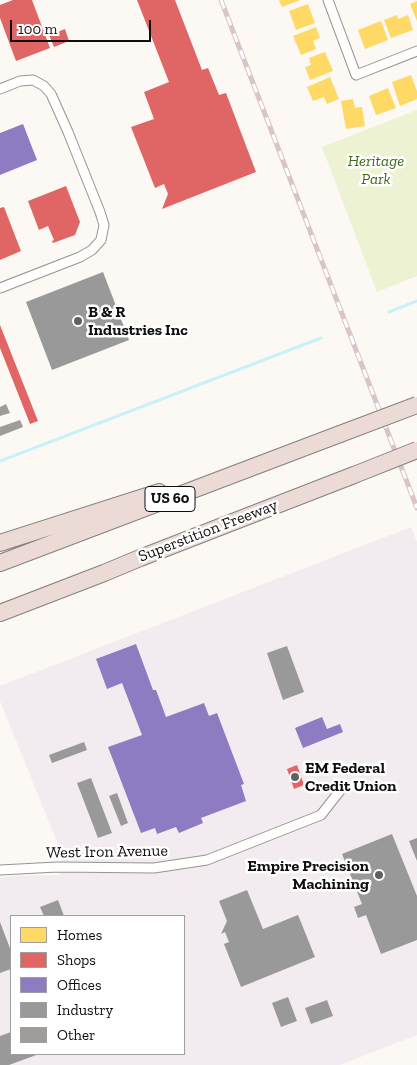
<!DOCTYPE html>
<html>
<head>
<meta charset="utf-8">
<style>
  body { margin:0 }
  #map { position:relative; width:417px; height:1065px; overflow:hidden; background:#fcf8f4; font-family:"Zilla Slab",serif }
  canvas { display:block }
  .legend { position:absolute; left:10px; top:915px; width:175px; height:140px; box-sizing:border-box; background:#fff; border:1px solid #9f9f9f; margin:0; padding:6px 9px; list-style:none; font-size:15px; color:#0f0f0f }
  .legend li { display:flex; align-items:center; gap:10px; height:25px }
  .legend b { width:25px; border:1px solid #9f9f9f }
  .scale { position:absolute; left:10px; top:20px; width:141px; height:22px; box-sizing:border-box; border:2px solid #0f0f0f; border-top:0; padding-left:6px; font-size:15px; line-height:18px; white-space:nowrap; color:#0f0f0f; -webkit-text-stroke:4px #fff; paint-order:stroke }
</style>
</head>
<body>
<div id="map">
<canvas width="417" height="1065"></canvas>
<ul class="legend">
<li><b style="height:14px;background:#ffd966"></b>Homes</li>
<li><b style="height:14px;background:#e06666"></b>Shops</li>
<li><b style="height:14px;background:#8e7cc3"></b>Offices</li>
<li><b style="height:14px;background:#999"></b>Industry</li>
<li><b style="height:14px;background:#9f9c99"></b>Other</li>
</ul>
<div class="scale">100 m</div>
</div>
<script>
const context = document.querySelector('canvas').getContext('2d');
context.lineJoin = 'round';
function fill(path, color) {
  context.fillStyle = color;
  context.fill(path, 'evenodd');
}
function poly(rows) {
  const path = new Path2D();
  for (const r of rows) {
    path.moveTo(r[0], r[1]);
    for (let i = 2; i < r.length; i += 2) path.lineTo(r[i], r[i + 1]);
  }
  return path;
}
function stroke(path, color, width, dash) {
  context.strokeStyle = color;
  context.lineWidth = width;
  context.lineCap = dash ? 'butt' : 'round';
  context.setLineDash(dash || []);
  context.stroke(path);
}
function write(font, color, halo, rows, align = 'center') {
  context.font = font + ' "Zilla Slab",serif';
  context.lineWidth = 5;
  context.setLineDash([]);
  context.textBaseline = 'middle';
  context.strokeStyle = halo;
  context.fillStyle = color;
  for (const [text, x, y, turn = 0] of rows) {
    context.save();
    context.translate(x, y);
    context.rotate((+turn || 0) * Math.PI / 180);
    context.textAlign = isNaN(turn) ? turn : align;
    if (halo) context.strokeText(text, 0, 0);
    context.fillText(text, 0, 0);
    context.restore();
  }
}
const industrial = poly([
  [411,527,417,542,417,1035,340,1065,0,1065,0,878,11,876,60,875,61,859,58,844,0,701,0,686],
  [11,916,184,916,184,1054,11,1054]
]);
const green = poly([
  [417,110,417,276,377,292,322,147]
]);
const homes = poly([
  [279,0,300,0,282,7],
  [417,1,417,21,410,4],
  [308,4,315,23,296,30,289,11],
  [397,15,398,19,408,15,413,30,391,38,384,20],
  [381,21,388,40,365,49,358,30],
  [316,27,320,38,313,41,316,49,301,55,293,36],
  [325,52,333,71,310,80,305,67,311,65,309,58],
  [411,75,417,91,417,99,400,106,392,82],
  [330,77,339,99,327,104,324,97,313,101,307,87],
  [388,88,396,108,376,115,369,96],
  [353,99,355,108,362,107,365,126,346,129,341,101]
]);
const shops = poly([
  [13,0,32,0,50,48,16,61,0,18,0,5],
  [137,0,175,0,202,70,208,68,219,95,226,93,256,172,162,209,168,194,164,184,155,188,131,127,154,119,144,92,169,82],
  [65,29,69,41,54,47,49,35],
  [66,186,80,222,75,235,53,243,52,241,54,240,48,226,39,230,28,201],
  [4,207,21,251,0,260,0,208],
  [0,325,38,421,30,424,0,348],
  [297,765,304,785,294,789,287,769]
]);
const offices = poly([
  [23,124,37,160,0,175,0,133],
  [136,644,153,690,156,690,166,717,204,703,209,716,217,713,244,784,241,785,246,801,201,818,203,823,179,833,176,827,157,834,155,828,141,833,108,747,142,735,122,683,107,689,96,659],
  [322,717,327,729,340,724,343,732,303,748,295,728]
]);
const industry = poly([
  [103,272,129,340,52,370,26,302],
  [287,646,304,692,283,700,267,653],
  [84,742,87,750,52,763,49,755],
  [91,778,112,833,98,838,77,783],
  [117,793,128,823,121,826,109,796],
  [392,834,417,896,417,940,381,954,366,915,358,918,354,907,362,904,342,854],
  [417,838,417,861,409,841],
  [247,890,263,929,298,915,315,957,241,987,224,944,229,942,225,932,221,934,227,921,219,901],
  [58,900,64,916,44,916,40,907],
  [0,922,11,951,11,969,0,973],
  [288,997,297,1021,281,1027,272,1003],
  [327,1000,333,1016,311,1024,305,1008],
  [11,1032,11,1054,39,1054,9,1065,0,1065,0,1036]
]);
const stream = poly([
  [389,312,417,301],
  [0,461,321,338]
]);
const building = poly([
  [6,404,10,413,0,416,0,407],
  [20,420,23,427,0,436,0,427]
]);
const street = poly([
  [328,0,356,75,417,51],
  [0,89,20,81,33,80,44,86,51,94,68,132,100,212,104,225,101,240,92,250,80,257,0,288],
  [0,870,57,867,154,868,207,860,321,815,342,788]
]);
const highway = poly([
  [0,543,159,492],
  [0,563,340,434],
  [0,613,104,573,140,558,354,475]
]);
const rail = poly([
  [221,0,417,508]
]);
const highwayBridge = poly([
  [340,434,417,405],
  [354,475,417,450]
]);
const markers = [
  [78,321,5,"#62615f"],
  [295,777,5,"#62615f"],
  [379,875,5,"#62615f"]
];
const shields = [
  [170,499,50]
];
const shieldNames = [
  ["US 60",170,499]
];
const parkNames = [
  ["Heritage",376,161],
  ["Park",376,179]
];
const poiNames = [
  ["B & R",88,312],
  ["Industries Inc",88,330],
  ["EM Federal",305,768],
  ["Credit Union",305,786],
  ["Empire Precision",369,866,"right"],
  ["Machining",369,884,"right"]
];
const streetNames = [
  ["Superstition Freeway",208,531,-21],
  ["West Iron Avenue",107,852,-1]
];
fill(industrial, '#f2ecf1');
fill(green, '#ecf2d2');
fill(homes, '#ffd966');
fill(shops, '#e06666');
fill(offices, '#8e7cc3');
fill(industry, '#999');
stroke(stream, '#c8f2f9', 3);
fill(building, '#9f9c99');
stroke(street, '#969492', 11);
stroke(highway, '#83817f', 18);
stroke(street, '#fffefd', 9);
stroke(highway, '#ebdad5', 16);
stroke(rail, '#d9c4c9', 5);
stroke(rail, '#fff', 3, [9]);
stroke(highwayBridge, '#83817f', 18, []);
stroke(highwayBridge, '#ebdad5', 16);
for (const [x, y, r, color] of markers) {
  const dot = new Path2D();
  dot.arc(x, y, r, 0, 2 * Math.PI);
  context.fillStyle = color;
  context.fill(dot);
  stroke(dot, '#fff', 2);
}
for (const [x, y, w] of shields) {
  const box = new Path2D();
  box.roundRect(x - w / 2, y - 12.5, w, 25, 4);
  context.fillStyle = '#fff';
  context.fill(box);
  stroke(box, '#0f0f0f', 1);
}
write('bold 15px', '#0f0f0f', null, shieldNames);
write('italic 16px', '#3d6c19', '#fff', parkNames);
write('bold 16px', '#0f0f0f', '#fff', poiNames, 'left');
write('16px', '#0f0f0f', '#fff', streetNames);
</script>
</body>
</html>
